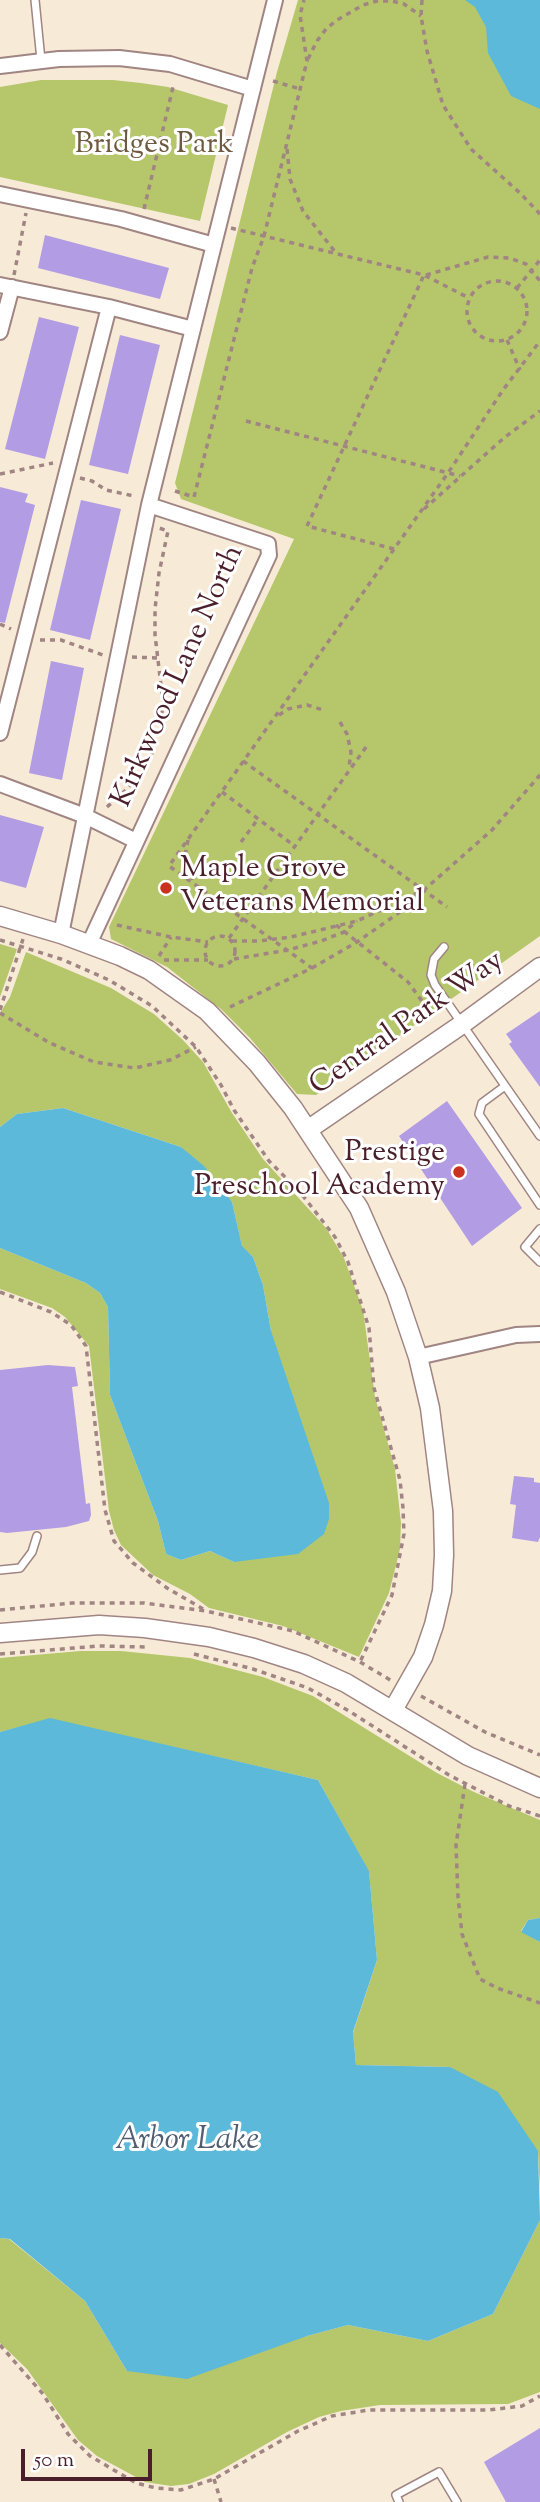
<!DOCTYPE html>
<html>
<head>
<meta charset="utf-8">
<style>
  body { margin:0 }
  #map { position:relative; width:540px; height:2502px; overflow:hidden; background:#f7ebd8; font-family:"Sorts Mill Goudy",serif }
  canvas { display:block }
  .scale { position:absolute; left:21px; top:2449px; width:131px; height:32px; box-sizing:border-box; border:4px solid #4a1f2b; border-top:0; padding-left:9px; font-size:21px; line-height:24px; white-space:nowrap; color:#4a1f2b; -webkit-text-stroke:5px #fff; paint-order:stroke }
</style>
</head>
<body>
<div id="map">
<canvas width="540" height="2502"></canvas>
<div class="scale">50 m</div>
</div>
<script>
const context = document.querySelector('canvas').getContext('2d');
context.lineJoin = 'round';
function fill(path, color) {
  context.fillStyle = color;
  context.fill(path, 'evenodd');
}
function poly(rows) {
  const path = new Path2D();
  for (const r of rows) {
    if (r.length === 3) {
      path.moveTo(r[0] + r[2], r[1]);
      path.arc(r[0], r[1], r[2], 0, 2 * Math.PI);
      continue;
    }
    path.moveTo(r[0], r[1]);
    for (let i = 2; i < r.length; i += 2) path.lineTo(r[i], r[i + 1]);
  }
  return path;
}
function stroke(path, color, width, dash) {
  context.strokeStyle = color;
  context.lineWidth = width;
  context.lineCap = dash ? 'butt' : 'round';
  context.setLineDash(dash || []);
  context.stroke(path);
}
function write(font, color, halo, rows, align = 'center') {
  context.font = font + ' "Sorts Mill Goudy",serif';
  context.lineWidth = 6;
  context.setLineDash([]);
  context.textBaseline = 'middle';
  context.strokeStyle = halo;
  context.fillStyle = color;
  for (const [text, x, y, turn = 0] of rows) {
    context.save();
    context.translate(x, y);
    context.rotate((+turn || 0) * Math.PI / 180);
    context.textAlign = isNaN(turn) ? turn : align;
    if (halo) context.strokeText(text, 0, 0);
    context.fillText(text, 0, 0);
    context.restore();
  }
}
const green = poly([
  [298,0,540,0,540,936,316,1095,297,1094,250,1038,222,1010,167,967,111,939,109,927,294,539,181,499,175,483,277,72],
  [41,80,113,80,141,83,168,87,228,105,200,221,0,177,0,87],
  [0,944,17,949,0,997],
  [26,952,111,988,154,1014,183,1040,203,1062,232,1113,263,1159,326,1228,344,1258,363,1310,375,1397,395,1469,401,1523,400,1549,389,1593,359,1657,283,1626,209,1608,190,1594,153,1575,121,1545,114,1530,109,1511,89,1346,65,1317,52,1308,0,1289,0,1248,86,1283,100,1293,108,1307,110,1395,158,1521,166,1554,181,1560,210,1551,234,1562,271,1331,263,1285,253,1257,242,1247,232,1202,181,1147,63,1108,17,1114,0,1127,0,1013,10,997],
  [80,1651,121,1651,190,1658,263,1677,313,1696,437,1773,474,1792,540,1820,540,1918,528,1920,521,1931,540,1942,540,2191,538,2151,450,2067,356,2065,353,2033,377,1960,369,1872,318,1780,50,1719,0,1732,0,1658],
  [540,2220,540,2392,508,2404,380,2405,341,2411,319,2417,287,2432,214,2474,189,2484,171,2486,145,2482,97,2456,78,2440,27,2369,0,2343,0,2238,9,2239,85,2301,127,2371,307,2336,348,2325,428,2341,493,2314]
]);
const water = poly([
  [465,0,540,0,540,109,511,96,488,53,486,27,475,7],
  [63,1108,181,1147,204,1166,232,1202,242,1246,253,1257,263,1285,271,1331,329,1503,329,1519,324,1534,298,1554,234,1562,210,1551,181,1560,166,1554,158,1521,110,1395,108,1307,100,1293,86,1283,0,1248,0,1127,17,1114],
  [50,1718,318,1780,369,1871,377,1960,353,2032,356,2065,450,2067,498,2092,538,2151,540,2220,493,2314,428,2341,348,2325,307,2336,187,2379,127,2371,85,2301,10,2239,0,2238,0,1732],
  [540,1918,540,1942,521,1932,528,1920]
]);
const building = poly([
  [45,235,169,268,160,299,38,268],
  [39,317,79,327,45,459,5,449],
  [120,335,160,345,128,474,89,465],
  [0,487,28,494,25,502,35,505,5,623,0,622],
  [81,500,121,509,90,640,50,630],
  [51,661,84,668,62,780,29,773],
  [0,815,44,827,26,888,0,881],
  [540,1011,540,1087,509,1044,512,1042,506,1034],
  [447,1101,522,1208,472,1246,399,1136],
  [48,1365,75,1367,78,1386,72,1387,86,1504,90,1503,91,1515,89,1521,66,1527,7,1533,0,1532,0,1370],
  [514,1476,534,1478,534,1482,540,1483,540,1537,538,1542,512,1538,516,1505,510,1504],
  [540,2428,540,2502,506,2502,484,2462]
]);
const path = poly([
  [422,0,421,16,427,51,443,105,471,149,520,193,540,214],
  [308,59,317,41,326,29,337,20,363,5,377,1,392,1,404,4,421,16],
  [273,81,300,89],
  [287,149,290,179,303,211,336,253],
  [144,209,173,87],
  [231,228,424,275,469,298],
  [14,275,26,213],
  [426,275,488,257,509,258,526,264,540,281],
  [497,311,30],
  [517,288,540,260],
  [507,340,520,370],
  [246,421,460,476],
  [0,474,53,463],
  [80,478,92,481,106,490,134,496],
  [175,491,194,497,252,268,264,236,307,61,300,15,304,0],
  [424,509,505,437,540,411],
  [394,549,307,526,424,275],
  [0,624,11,629],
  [40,640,61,640,103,655],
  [132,657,157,658],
  [279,715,288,709,307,705,323,710],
  [340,722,347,734,351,752,349,767],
  [243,761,447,907],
  [222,792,296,847],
  [107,807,126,790,145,768,154,749,160,731,163,702,155,635,155,609,159,573,168,531,159,528],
  [188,840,185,856,192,880],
  [241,842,258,819],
  [219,899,232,902,259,896],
  [117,925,171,937,208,942],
  [336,925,408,982,427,1008],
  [220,951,15],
  [229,938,369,743],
  [0,940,61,959,109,980,152,1006,196,1047,221,1085,234,1110,269,1161,300,1192,335,1237,348,1262,369,1328,374,1388,400,1480,403,1508,404,1534,392,1595,360,1662],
  [232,941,259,941,291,937,357,921,424,890,492,830,540,775],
  [159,956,171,937],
  [234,959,288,950,321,941,344,932,357,921],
  [164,960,208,960],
  [312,968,357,942,420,898,424,890],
  [230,1007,312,968,169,866,448,473,503,390,540,341],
  [0,1010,23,939],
  [0,1013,48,1042,94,1062,135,1068,170,1060,196,1047],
  [0,1292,51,1312,71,1325,86,1346,105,1510,114,1541,133,1563,167,1588,203,1609],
  [0,1610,72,1603,144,1603,206,1611,293,1631,360,1662,392,1681],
  [0,1654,99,1646,148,1647],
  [194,1654,253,1669,308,1688,349,1711,449,1775,509,1806,540,1816],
  [421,1696,485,1732,540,1755],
  [465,1784,456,1845,458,1897,462,1934,480,1979,497,1988,540,2003],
  [0,2345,43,2394,68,2434,90,2456,136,2483,156,2488,181,2490,214,2479,298,2431,332,2416,369,2410,489,2410,522,2406,540,2396],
  [214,2479,221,2502]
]);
const service = poly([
  [35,0,41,60],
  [444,947,434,959,431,975,435,985,540,1136],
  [505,1086,482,1103,479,1114,540,1205],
  [540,1229,525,1247,540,1262],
  [0,1570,20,1568,32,1552,37,1536],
  [399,2502,396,2495,439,2472,457,2502]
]);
const minor = poly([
  [0,66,59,59,119,58,170,64,253,89],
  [0,194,121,219,214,245],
  [0,285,109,307,193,329],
  [0,332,12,287],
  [0,733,109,307],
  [0,784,85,816,136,841],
  [61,934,149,505,275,0],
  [89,944,269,555,268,544,149,505],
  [418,1357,516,1335,540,1334]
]);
const tertiary = poly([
  [0,916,61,934,120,956,149,970,207,1011,257,1063,293,1108,359,1208,396,1292,418,1357,430,1408,443,1511,444,1555,442,1591,434,1625,423,1657,393,1710],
  [309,1129,461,1025,540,967],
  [0,1633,99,1625,145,1628,209,1637,254,1648,304,1664,346,1683,468,1756,540,1788]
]);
const markers = [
  [166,888,7,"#c8321e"],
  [459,1172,7,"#c8321e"]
];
const parkNames = [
  ["Bridges Park",154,147]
];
const streetNames = [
  ["Kirkwood Lane North",180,677,-66],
  ["Central Park Way",408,1025,-35]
];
const poiNames = [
  ["Maple Grove",180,871],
  ["Veterans Memorial",180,905],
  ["Prestige",445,1155,"right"],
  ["Preschool Academy",445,1189,"right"]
];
const waterNames = [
  ["Arbor Lake",187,2143]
];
fill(green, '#b5c76a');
fill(water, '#5cb9da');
fill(building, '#b29ce3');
stroke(service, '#a08582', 10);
stroke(minor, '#a08582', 18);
stroke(tertiary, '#a08582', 21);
stroke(path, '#a08582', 3.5, [5, 5]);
stroke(service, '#fff', 7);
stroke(minor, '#fff', 14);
stroke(tertiary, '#fff', 18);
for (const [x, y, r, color] of markers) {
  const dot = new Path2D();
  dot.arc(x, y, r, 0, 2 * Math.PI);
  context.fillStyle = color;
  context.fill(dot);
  stroke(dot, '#fff', 2.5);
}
write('30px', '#6f5a41', '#fff', parkNames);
write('30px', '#4a1f2b', '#fff', streetNames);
write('30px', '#4a1f2b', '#fff', poiNames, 'left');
write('italic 32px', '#515d71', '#fff', waterNames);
</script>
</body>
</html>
